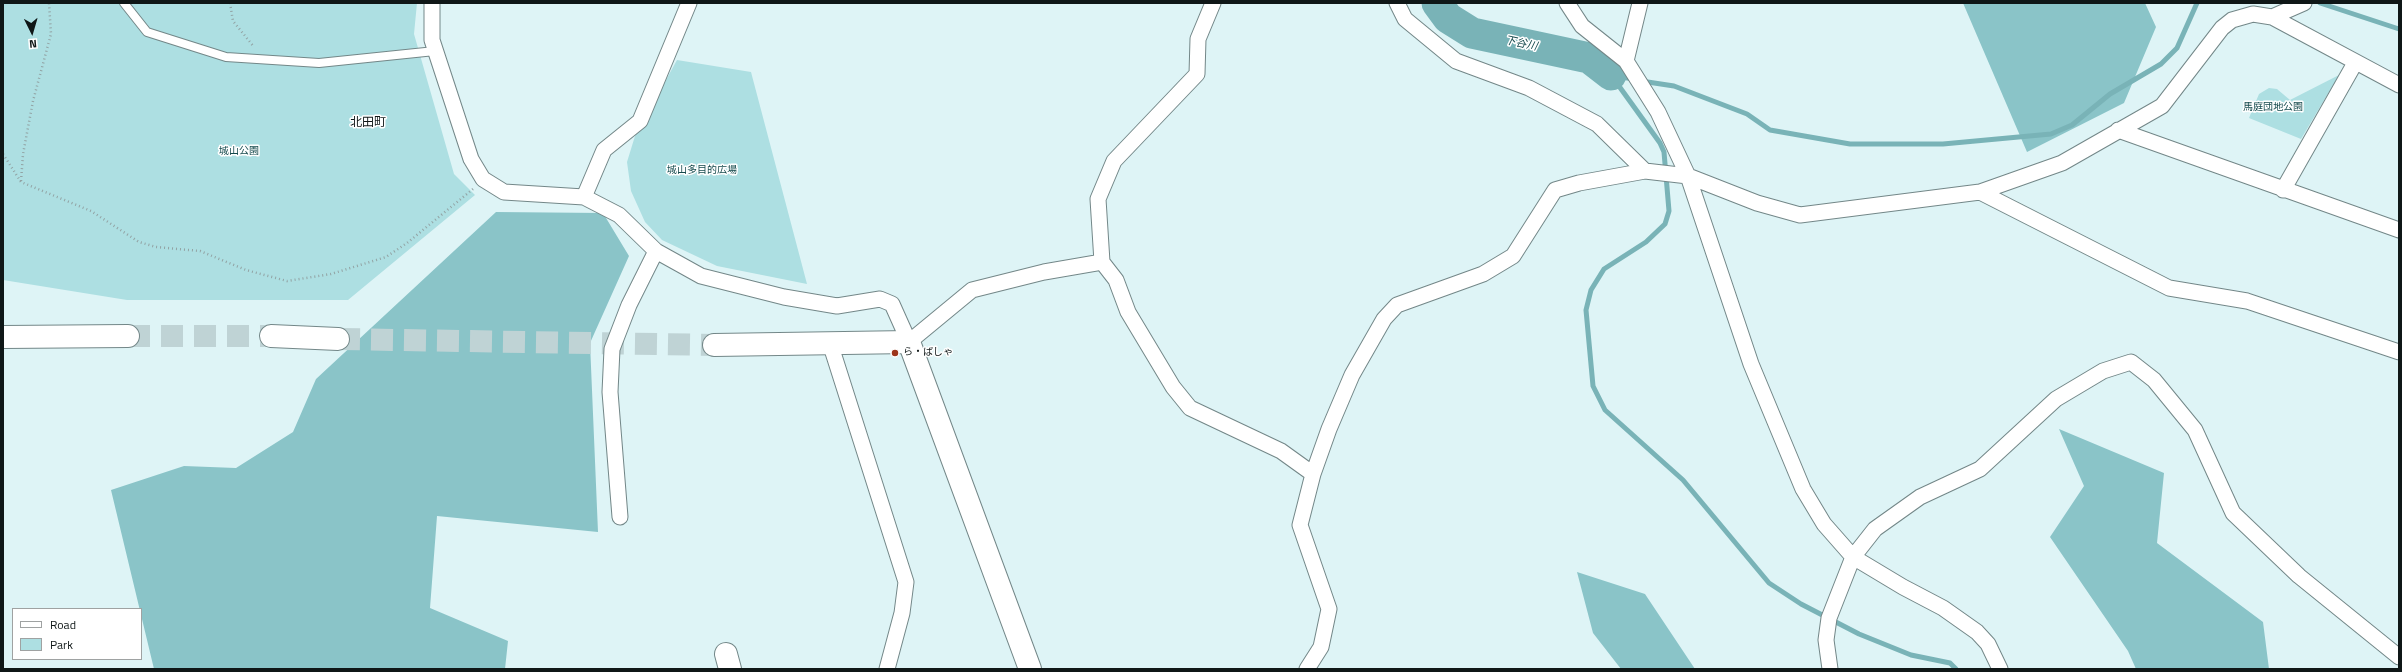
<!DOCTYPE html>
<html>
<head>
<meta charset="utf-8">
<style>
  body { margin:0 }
  #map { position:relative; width:2402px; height:672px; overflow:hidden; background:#def4f6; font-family:"Titillium Web",sans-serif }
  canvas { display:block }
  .frame { position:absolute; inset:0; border:4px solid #0f1717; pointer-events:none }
  .legend { position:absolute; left:12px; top:608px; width:130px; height:52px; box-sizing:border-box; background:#fff; border:1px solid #9fa2a2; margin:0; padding:5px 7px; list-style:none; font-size:12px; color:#0f1717 }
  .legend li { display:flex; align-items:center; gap:8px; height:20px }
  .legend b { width:20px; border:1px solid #9fa2a2 }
  .north { position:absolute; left:12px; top:12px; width:40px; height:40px; -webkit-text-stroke:3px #fff; paint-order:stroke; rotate:175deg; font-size:11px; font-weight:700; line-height:16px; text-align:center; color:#0f1717 }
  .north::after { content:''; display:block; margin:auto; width:14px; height:18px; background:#0f1717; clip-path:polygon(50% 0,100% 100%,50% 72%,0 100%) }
</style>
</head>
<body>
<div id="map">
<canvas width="2402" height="672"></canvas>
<div class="frame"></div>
<ul class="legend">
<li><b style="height:5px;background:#fff"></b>Road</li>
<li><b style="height:11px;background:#addfe2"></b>Park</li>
</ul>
<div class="north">N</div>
</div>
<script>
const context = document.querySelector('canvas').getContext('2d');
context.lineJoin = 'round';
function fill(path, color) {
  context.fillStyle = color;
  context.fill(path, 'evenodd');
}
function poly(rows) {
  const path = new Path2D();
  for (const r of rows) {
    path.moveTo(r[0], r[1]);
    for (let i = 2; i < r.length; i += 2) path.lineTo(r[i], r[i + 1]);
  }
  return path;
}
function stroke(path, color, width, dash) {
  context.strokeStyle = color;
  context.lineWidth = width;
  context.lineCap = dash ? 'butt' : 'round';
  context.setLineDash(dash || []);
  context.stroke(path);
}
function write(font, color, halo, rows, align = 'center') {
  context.font = font + ' "Titillium Web","Noto Sans JP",sans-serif';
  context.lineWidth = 3;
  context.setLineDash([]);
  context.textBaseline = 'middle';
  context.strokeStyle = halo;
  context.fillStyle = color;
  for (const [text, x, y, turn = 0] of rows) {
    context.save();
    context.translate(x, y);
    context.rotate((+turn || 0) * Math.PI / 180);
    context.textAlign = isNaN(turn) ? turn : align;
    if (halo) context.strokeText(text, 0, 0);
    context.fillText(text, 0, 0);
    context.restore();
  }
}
const green = poly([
  [3,3,417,3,414,34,454,174,475,195,348,300,127,300,3,280],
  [677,60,751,72,807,284,717,266,662,240,645,222,631,191,627,162,635,136],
  [2339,75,2301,139,2249,118,2259,94,2269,88,2277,89,2290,100]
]);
const forest = poly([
  [1963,3,2145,3,2156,27,2124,103,2027,152],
  [496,212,603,213,629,256,590,343,598,532,437,516,430,608,508,641,505,669,154,669,111,490,184,466,236,468,293,432,316,379],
  [2059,429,2164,473,2157,543,2263,622,2269,669,2136,669,2128,651,2050,537,2084,486],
  [1577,572,1645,594,1695,669,1621,669,1593,633]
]);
const stream = poly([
  [2320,3,2399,29],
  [1611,75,1660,143,1664,152,1669,211,1665,224,1646,242,1604,269,1591,290,1586,310,1593,386,1605,410,1683,480,1769,583,1801,604,1859,634,1911,655,1950,663,1956,669],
  [1611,75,1633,79],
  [1641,81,1674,86,1747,114,1770,130,1850,144,1943,144,2051,134,2072,125,2110,94,2161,64,2177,48,2197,3]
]);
const river = poly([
  [1437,3,1448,18,1472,33,1589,58,1611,75]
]);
const secondaryTunnel = poly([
  [128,336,271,336],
  [338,339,714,345]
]);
const path = poly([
  [230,3,233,21,254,47],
  [3,154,21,182,91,211,139,242,156,247,200,251,246,270,287,281,331,274,386,257,407,243,473,189],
  [21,181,23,154,33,101,51,34,49,3]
]);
const lane = poly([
  [124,3,147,32,226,57,319,63,435,51]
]);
const street = poly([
  [432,3,432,40,471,159,483,179,504,192,584,197,619,215,656,251,701,276,784,297,837,306,880,299,892,304,909,342,972,290,1044,272,1102,262],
  [1213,3,1198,39,1197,74,1114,161,1098,199,1102,262,1116,280,1128,312,1173,387,1190,408,1281,451,1313,474],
  [1397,3,1405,19,1456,61,1529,88,1597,124,1645,171],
  [1567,3,1582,26,1626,61,1658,112,1688,176,1751,364,1803,489,1824,524,1853,557,1903,587,1943,608,1977,632,1988,644,2000,669],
  [2272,17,2304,3],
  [1626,61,1640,3],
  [2118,130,2399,230],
  [2283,190,2355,63],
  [1980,192,2169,288,2247,301,2399,352],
  [584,197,604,150,640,121,689,3],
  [830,343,906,582,902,613,887,669],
  [620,517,610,392,612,349,629,305,656,251],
  [1307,669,1321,647,1329,609,1300,525,1313,474,1329,429,1352,375,1384,319,1397,305,1483,274,1513,256,1555,190,1579,183,1645,171,1688,176,1757,203,1800,215,1980,192,2062,163,2162,106,2222,28,2232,20,2253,14,2272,17,2399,85],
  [1830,669,1826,640,1829,618,1853,557,1875,529,1920,497,1980,469,2056,399,2103,371,2131,362,2154,380,2195,430,2233,513,2299,576,2399,657]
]);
const secondary = poly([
  [271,336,338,339],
  [3,337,128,336],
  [714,345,909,342,1030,669],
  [726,654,730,669]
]);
const markers = [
  [895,353,4,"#9c341a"]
];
const parkNames = [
  ["馬庭団地公園",2273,108],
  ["城山公園",239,152],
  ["城山多目的広場",702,171]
];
const poiNames = [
  ["ら・ぱしゃ",903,353]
];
const waterNames = [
  ["下谷川",1521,44,12]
];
const quarterNames = [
  ["北田町",368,123]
];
fill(green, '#addfe2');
fill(forest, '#8ac4c8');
stroke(stream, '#79b3b7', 5);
stroke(river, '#79b3b7', 31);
stroke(secondaryTunnel, '#bfd3d5', 22, [22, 11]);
stroke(lane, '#738788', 10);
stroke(street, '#738788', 17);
stroke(secondary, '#738788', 24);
stroke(path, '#92a3a4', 2.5, [1, 3]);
stroke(lane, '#fff', 8);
stroke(street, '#fff', 15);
stroke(secondary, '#fff', 22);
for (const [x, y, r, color] of markers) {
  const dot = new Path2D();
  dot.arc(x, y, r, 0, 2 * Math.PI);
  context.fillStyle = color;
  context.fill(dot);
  stroke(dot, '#fff', 1.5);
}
write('10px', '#14494c', '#fff', parkNames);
write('10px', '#0f1717', '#fff', poiNames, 'left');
write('italic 11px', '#174b4e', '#fff', waterNames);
write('12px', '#0f1717', '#fff', quarterNames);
</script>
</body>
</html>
